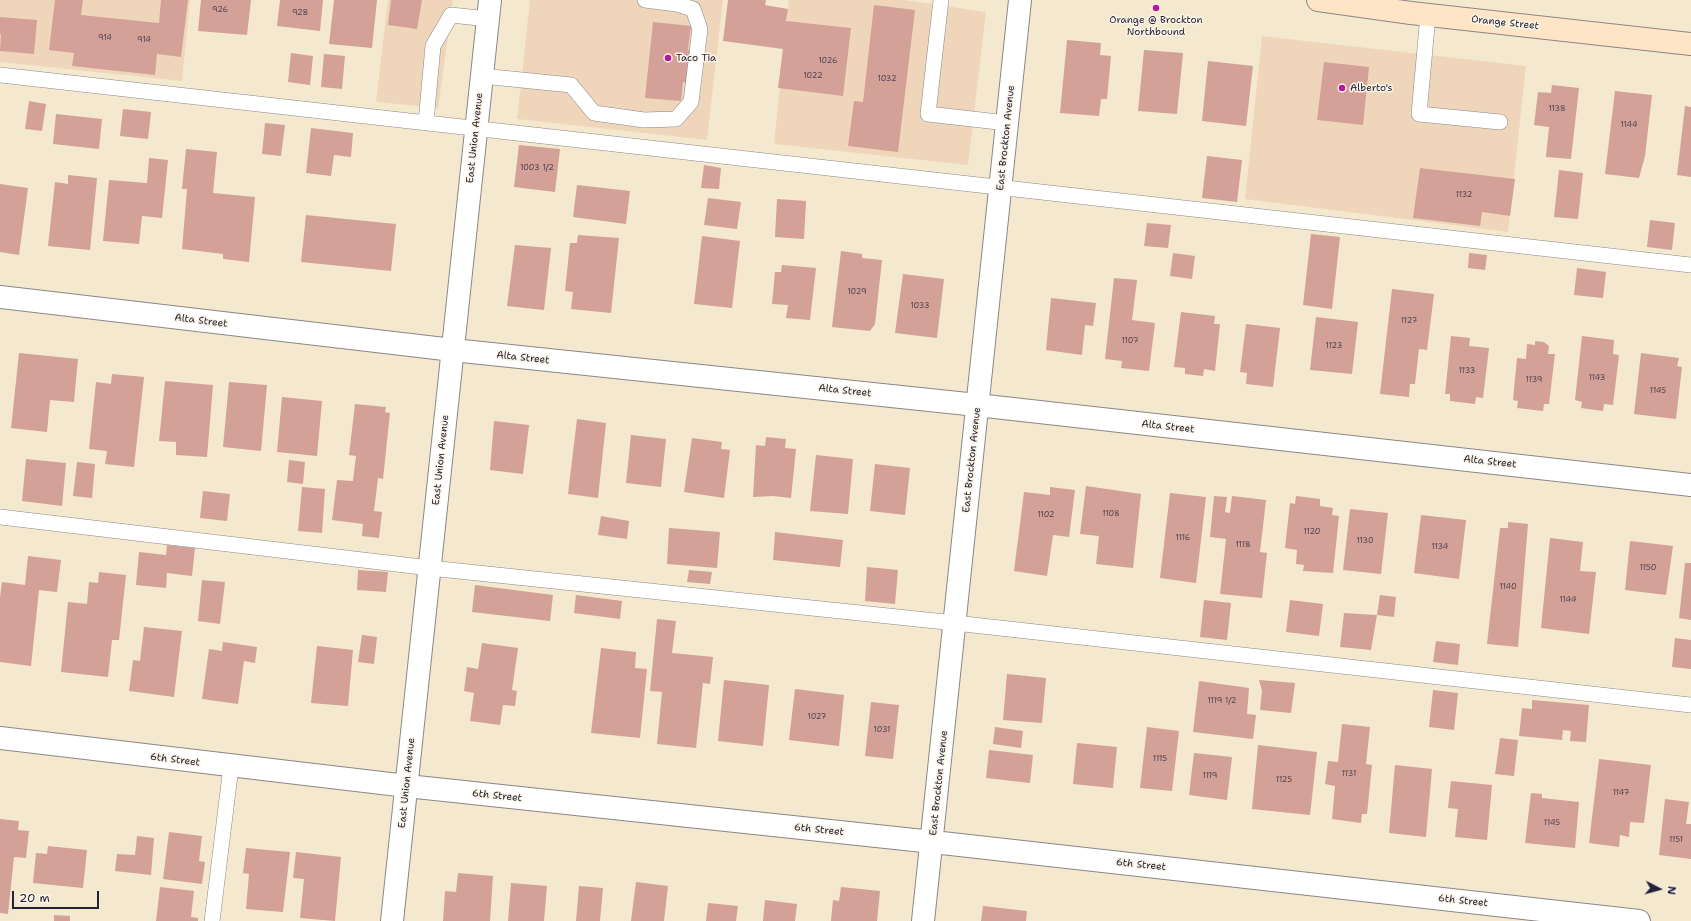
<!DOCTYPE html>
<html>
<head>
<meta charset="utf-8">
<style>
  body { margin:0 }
  #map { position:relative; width:1691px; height:921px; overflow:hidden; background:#f4e9cf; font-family:"Shantell Sans",sans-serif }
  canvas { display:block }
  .north { position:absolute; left:1639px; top:869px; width:40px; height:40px; -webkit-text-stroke:3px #fcf5e5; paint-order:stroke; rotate:96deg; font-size:11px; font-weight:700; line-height:16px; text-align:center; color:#22223b }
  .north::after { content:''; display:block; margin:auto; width:14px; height:18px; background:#22223b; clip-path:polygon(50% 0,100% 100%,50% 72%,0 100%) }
  .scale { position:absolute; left:12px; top:891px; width:87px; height:18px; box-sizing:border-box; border:2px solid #22223b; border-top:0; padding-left:5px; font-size:12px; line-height:14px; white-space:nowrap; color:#22223b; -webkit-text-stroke:3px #fcf5e5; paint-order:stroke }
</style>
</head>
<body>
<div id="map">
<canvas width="1691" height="921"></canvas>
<div class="north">N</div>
<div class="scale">20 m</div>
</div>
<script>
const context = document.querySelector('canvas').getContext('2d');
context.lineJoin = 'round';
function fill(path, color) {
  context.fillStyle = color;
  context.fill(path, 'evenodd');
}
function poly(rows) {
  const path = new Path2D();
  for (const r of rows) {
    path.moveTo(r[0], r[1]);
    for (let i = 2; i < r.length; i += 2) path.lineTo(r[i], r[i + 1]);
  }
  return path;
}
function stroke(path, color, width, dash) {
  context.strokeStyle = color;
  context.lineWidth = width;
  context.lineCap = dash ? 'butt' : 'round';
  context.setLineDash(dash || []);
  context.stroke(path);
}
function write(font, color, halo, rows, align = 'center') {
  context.font = font + ' "Shantell Sans",sans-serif';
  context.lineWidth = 3;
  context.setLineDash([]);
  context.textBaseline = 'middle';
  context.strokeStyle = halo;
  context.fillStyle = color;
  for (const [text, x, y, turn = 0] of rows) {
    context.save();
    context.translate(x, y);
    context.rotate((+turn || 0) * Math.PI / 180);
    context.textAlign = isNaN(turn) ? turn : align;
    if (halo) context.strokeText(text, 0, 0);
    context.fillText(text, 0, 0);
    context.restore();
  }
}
const built = poly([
  [0,0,190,0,182,81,0,62],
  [388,0,453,0,438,108,376,102],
  [530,0,723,0,707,140,517,119],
  [789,0,904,0,986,12,968,165,774,144],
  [1262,36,1526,66,1508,232,1245,199]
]);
const building = poly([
  [55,0,83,0,81,15,159,23,161,0,188,0,181,57,157,54,155,75,72,66,74,53,49,50],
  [201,0,251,0,247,35,198,31],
  [280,0,323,0,320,31,277,26],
  [334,0,377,0,372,48,329,44],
  [391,0,422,0,417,29,388,25],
  [728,0,766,0,765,5,788,9,786,21,851,28,843,96,778,88,783,49,723,41],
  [874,5,915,10,898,152,848,146,854,101,863,102],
  [0,17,37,20,34,54,0,51,1,34,0,34],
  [653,22,691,26,688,50,703,52,700,84,683,82,681,101,645,98],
  [1067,40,1101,43,1100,55,1111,56,1107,99,1101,99,1099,116,1060,113],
  [1144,50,1183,53,1177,114,1138,111],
  [291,53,313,56,310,85,288,82],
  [324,54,345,56,342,89,321,87],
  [1208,61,1253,66,1246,126,1202,121],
  [1324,62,1369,67,1363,125,1317,120],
  [1552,85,1579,88,1571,159,1546,157,1549,127,1534,125,1538,92,1551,93],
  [1615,91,1652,95,1645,156,1639,178,1605,174],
  [29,101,46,104,42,131,25,129],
  [1685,106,1691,107,1691,177,1677,175],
  [123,109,151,112,148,139,120,136],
  [56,114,102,119,99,149,53,144],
  [265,123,285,125,281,156,262,154],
  [311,128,353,133,351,157,334,155,331,176,306,173],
  [519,145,560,149,555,192,514,187],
  [186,149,217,152,213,193,255,197,249,262,223,259,223,254,182,249,187,189,182,189],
  [1207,156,1242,160,1237,202,1202,198],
  [149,158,168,160,162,218,142,216,139,244,103,241,109,180,147,183],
  [704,165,721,168,719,189,701,188],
  [1420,168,1515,179,1510,216,1482,212,1480,226,1413,218],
  [1559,170,1583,173,1578,219,1554,217],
  [68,175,97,178,90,250,48,246,55,182,68,184],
  [0,184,28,188,19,255,0,252],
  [577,185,630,191,626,224,573,217],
  [708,198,741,202,737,229,704,225],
  [777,199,806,201,804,239,775,237],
  [306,215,396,224,391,271,301,262],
  [1650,220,1675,223,1672,250,1647,247],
  [1147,223,1171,225,1168,248,1144,246],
  [1311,234,1340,237,1332,309,1303,305],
  [578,235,619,238,611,313,571,309,573,292,565,291,570,243,577,243],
  [702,236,740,241,732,308,694,304],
  [515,245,551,248,544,310,507,306],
  [841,251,862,254,862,258,882,260,875,324,870,331,832,327],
  [1173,253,1195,256,1192,279,1170,276],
  [1469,253,1487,255,1485,270,1468,268],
  [782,265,816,268,810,320,786,318,788,305,772,304,775,272,781,272],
  [1577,268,1606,272,1603,298,1574,295],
  [903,274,944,279,937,338,895,333],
  [1114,278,1137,280,1132,320,1155,323,1149,371,1121,368,1122,361,1105,359],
  [1392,289,1434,294,1427,350,1419,349,1415,384,1410,384,1409,397,1380,394],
  [1051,298,1096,303,1093,326,1085,325,1082,355,1046,350],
  [1181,312,1215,316,1214,324,1220,324,1215,371,1204,369,1203,376,1185,374,1185,368,1174,367],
  [1316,317,1358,322,1352,374,1310,370],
  [1246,324,1280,328,1273,387,1246,384,1247,373,1240,372],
  [1451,336,1470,338,1469,346,1489,348,1483,398,1476,397,1475,404,1450,401,1450,394,1445,394],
  [1582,336,1614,340,1613,354,1619,355,1613,405,1604,404,1603,411,1581,408,1582,402,1575,400],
  [1535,341,1544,342,1549,346,1548,354,1555,354,1549,404,1544,404,1543,411,1517,408,1518,401,1513,400,1517,358,1526,359,1527,344,1535,345],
  [19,353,78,359,74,402,50,400,47,432,11,428],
  [1641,353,1679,358,1677,366,1682,367,1676,419,1634,414],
  [112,374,144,377,134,467,105,464,107,451,89,449,96,382,111,384],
  [165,381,213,385,207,457,176,455,176,442,159,441],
  [229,382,267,385,261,451,223,447],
  [282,397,322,401,317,456,277,452],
  [355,404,386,407,385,412,390,413,383,479,378,478,374,511,382,512,379,538,362,536,363,524,332,520,337,480,353,481,356,456,349,455],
  [577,419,606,423,598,498,568,494],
  [494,421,529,425,523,474,490,470],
  [631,435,666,439,661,487,626,483],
  [766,437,786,439,785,448,796,449,791,498,773,496,753,497,756,445,765,446],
  [692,438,722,442,721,449,730,450,724,498,684,492],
  [816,455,853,459,848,514,810,511],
  [26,459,66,463,62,506,22,501],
  [289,460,305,462,303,484,287,482],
  [77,462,95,464,92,498,73,496],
  [875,464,910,468,905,515,870,511],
  [1086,486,1141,494,1133,568,1096,564,1099,536,1080,534],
  [302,487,325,489,322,533,298,531],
  [1050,487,1075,490,1069,537,1053,535,1047,576,1014,571,1024,492,1050,495],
  [203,491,230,494,227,521,200,518],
  [1170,493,1206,497,1196,583,1160,578],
  [1214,496,1227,497,1225,512,1230,513,1232,496,1266,500,1260,552,1267,553,1262,598,1220,594,1226,539,1210,537],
  [1296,496,1320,499,1320,506,1333,508,1332,515,1339,516,1333,573,1303,571,1304,565,1296,564,1297,550,1285,548,1290,503,1295,504],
  [1350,509,1388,513,1381,574,1343,570],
  [1421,515,1466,520,1459,579,1414,573],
  [601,516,629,521,627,539,598,535],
  [1508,522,1528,524,1518,647,1487,644,1500,528,1508,528],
  [669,528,720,532,717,568,667,564],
  [775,532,843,540,840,567,773,560],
  [1550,538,1583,542,1580,571,1596,572,1589,634,1541,628],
  [1630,541,1673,546,1666,595,1625,590],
  [167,545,195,548,192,576,167,573,166,588,136,585,139,552,166,555],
  [28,556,61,560,57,592,39,590,31,666,0,662,0,597,2,582,25,585],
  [1685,563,1691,563,1691,620,1679,618],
  [867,567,898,570,895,604,865,601],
  [358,570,388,572,386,592,357,590],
  [689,570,712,572,710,584,687,582],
  [99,572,126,575,119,640,112,640,108,677,61,672,68,602,87,604,89,582,98,583],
  [202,580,225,582,220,624,198,621],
  [475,585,553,595,550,621,472,612],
  [576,595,622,601,620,619,574,613],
  [1380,595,1396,597,1394,617,1377,615],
  [1204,600,1231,603,1227,640,1200,637],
  [1290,600,1323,604,1319,636,1286,632],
  [1344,613,1377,615,1371,650,1340,647],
  [657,619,676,621,672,653,713,657,710,684,703,683,696,748,657,744,662,692,650,691],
  [144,627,182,631,174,697,129,691,133,660,140,661],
  [362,635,377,637,374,664,358,662],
  [1675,638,1691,640,1691,669,1672,667],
  [1436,641,1460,644,1458,665,1433,662],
  [223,642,257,647,255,663,244,661,238,704,202,699,209,649,222,651],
  [482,643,518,648,512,690,517,691,515,706,503,705,500,725,470,721,474,693,464,691,467,667,478,669],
  [317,646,353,650,348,706,311,703],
  [601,648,636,652,635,668,647,669,640,738,591,733],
  [1007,674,1046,678,1042,723,1003,720],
  [724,680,769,685,763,746,718,741],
  [1259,680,1295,683,1291,713,1260,710,1262,691],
  [1199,681,1249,688,1247,714,1256,715,1253,739,1193,732],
  [795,689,844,695,839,746,789,740],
  [1433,690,1458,693,1454,730,1429,727],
  [1532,700,1589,705,1586,742,1570,741,1571,731,1563,730,1562,740,1519,736,1522,708,1532,709],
  [871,702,899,705,893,759,865,756],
  [1342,724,1370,727,1366,764,1372,765,1367,814,1362,814,1361,823,1332,819,1335,786,1325,784,1328,761,1338,762],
  [995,727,1023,731,1021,748,993,744],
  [1147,727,1179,731,1172,791,1140,788],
  [1500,738,1518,740,1514,776,1495,774],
  [1077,743,1117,747,1113,788,1073,784],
  [1258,745,1317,752,1310,815,1252,809],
  [989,750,1033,755,1030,783,986,778],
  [1194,753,1232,757,1227,800,1189,795],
  [1599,759,1651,765,1644,823,1630,822,1629,837,1620,835,1619,847,1589,843],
  [1395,765,1432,769,1426,837,1389,833],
  [1451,781,1492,785,1487,840,1455,837,1458,809,1448,808],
  [1531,793,1542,794,1542,798,1579,802,1575,848,1525,843],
  [1665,799,1689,802,1686,824,1691,824,1691,859,1659,855],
  [0,819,19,821,18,830,29,831,26,858,14,857,8,914,0,913],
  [169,832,202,836,199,861,205,862,202,884,163,879],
  [137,836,154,838,151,875,115,871,117,854,135,855],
  [48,846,87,850,83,888,33,883,36,853,47,854],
  [246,848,290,852,283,912,246,909,249,874,243,873],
  [296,852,341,857,335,921,300,918,304,879,293,878],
  [458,873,493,876,490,921,443,921,445,891,456,892],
  [636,882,668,886,664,921,631,921],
  [511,883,547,886,544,921,508,921],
  [579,886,603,888,600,921,576,921],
  [160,887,194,891,191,917,198,918,198,921,156,921],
  [841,887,880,891,877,921,831,921,833,900,839,901],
  [765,900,797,904,795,921,763,921],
  [708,903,738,906,736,921,706,921],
  [983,906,1027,911,1026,921,981,921],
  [54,915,70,916,70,921,54,921]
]);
const service = poly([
  [941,0,928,114,1007,123],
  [1428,15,1419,114,1500,122],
  [0,75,1691,265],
  [482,76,571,85,594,113,644,120,676,119,691,102,700,29,693,9,677,4,645,0],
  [426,122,433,46,451,15,488,19],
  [0,517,430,568,955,623,1691,705],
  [212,921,231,767]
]);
const minor = poly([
  [0,297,453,350,977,405,1691,485],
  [0,738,407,786,933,842,1639,921],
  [392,921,490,0],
  [923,921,1020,0]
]);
const secondary = poly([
  [1318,0,1411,13,1691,44]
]);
const markers = [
  [1156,8,4,"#b5179e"],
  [668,58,4,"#b5179e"],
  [1342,88,4,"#b5179e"]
];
const numberNames = [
  ["926",220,10],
  ["928",300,13],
  ["914",105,38],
  ["914",144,40],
  ["1026",828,61],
  ["1022",813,76],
  ["1032",887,79],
  ["1138",1557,109],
  ["1144",1629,125],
  ["1003 1/2",537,168],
  ["1132",1464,195],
  ["1029",857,292],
  ["1033",920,306],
  ["1127",1409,321],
  ["1107",1130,341],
  ["1123",1334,346],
  ["1133",1467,371],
  ["1143",1597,378],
  ["1139",1534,380],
  ["1145",1658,391],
  ["1108",1111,514],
  ["1102",1046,515],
  ["1120",1312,532],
  ["1116",1183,538],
  ["1130",1365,541],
  ["1118",1243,545],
  ["1134",1440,547],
  ["1150",1648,568],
  ["1140",1508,587],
  ["1144",1568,600],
  ["1119 1/2",1222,701],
  ["1027",817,717],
  ["1031",882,730],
  ["1115",1160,759],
  ["1131",1349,774],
  ["1119",1210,776],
  ["1125",1284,780],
  ["1147",1621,793],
  ["1145",1552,823],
  ["1151",1676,840]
];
const poiNames = [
  ["Orange @ Brockton",1156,20,"center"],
  ["Northbound",1156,32,"center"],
  ["Taco Tia",676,58],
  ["Alberto's",1350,88]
];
const streetNames = [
  ["Orange Street",1505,23,6],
  ["East Union Avenue",475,138,-84],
  ["East Brockton Avenue",1006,138,-84],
  ["Alta Street",201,321,7],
  ["Alta Street",523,358,6],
  ["Alta Street",845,391,6],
  ["Alta Street",1168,427,6],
  ["East Union Avenue",441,460,-84],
  ["East Brockton Avenue",972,460,-84],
  ["Alta Street",1490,462,6],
  ["6th Street",175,760,7],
  ["East Union Avenue",407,783,-84],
  ["East Brockton Avenue",939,783,-84],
  ["6th Street",497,796,6],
  ["6th Street",819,830,6],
  ["6th Street",1141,865,6],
  ["6th Street",1463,901,6]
];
fill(built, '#efd6bb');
fill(building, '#d3a197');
stroke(service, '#8b8685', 16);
stroke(minor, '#8b8685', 24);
stroke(secondary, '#8b8685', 24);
stroke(service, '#fff', 15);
stroke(minor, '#fff', 22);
stroke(secondary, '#ffe4c6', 22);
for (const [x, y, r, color] of markers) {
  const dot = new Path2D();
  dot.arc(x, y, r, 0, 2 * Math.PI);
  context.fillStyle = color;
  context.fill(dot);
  stroke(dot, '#fcf5e5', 1.5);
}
write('8px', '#4e4252', null, numberNames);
write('10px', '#22223b', '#fcf5e5', poiNames, 'left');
write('10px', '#22223b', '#fcf5e5', streetNames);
</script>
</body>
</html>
